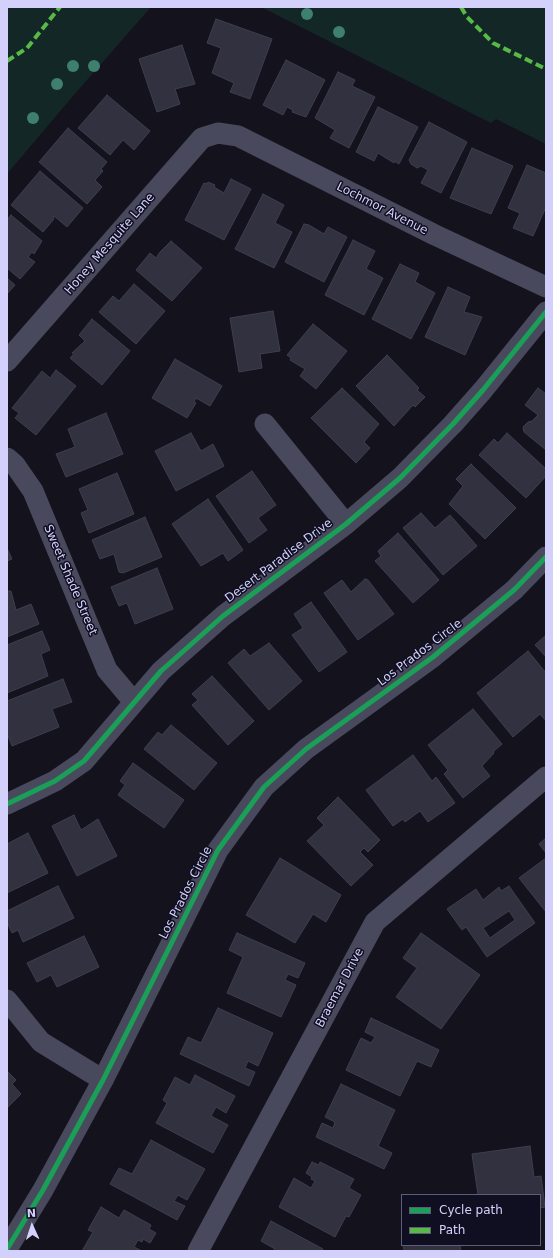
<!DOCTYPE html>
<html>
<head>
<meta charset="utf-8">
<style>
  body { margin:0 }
  #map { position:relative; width:553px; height:1258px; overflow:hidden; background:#14131d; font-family:"DejaVu Sans",sans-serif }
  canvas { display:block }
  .frame { position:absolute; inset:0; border:8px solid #d3d1fc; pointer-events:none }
  .legend { position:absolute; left:401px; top:1194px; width:140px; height:52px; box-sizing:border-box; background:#100f21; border:1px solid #5e5d79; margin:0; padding:5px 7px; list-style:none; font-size:12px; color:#d3d1fc }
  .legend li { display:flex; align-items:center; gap:8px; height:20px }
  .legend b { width:20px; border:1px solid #5e5d79 }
  .north { position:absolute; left:12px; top:1206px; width:40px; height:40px; -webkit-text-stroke:3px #100f21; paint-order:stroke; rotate:357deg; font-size:11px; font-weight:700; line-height:16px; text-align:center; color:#d3d1fc }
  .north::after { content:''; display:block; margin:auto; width:14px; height:18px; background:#d3d1fc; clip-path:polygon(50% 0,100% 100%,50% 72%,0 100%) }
</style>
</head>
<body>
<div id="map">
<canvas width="553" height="1258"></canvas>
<div class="frame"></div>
<ul class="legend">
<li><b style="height:5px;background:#1a9f57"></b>Cycle path</li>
<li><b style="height:5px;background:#58b947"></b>Path</li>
</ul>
<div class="north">N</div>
</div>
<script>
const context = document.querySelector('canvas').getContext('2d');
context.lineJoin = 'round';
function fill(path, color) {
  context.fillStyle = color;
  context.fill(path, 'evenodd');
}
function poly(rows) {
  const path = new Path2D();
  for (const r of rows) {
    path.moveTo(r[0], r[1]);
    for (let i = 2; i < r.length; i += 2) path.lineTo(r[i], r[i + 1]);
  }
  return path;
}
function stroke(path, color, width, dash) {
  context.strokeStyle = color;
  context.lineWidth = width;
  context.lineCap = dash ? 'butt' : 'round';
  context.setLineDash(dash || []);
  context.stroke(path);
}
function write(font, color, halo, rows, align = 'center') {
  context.font = font + ' "DejaVu Sans",sans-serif';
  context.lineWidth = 3;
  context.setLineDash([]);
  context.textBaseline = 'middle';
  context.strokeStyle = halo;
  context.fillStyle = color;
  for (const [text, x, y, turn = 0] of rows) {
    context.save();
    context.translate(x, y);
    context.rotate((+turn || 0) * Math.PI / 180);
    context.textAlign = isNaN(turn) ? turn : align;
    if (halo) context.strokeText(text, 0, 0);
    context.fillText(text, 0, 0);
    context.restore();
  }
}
const green = poly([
  [7,7,151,7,73,96,7,174],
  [261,7,546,7,546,144,496,119,491,123]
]);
const building = poly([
  [216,19,272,39,250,99,230,92,234,83,212,73,221,48,207,43,216,19],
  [182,45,195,84,175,89,180,104,157,112,139,59,182,45],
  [286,60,325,80,306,117,292,112,293,110,287,107,283,115,263,105,286,60],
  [338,72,355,80,352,86,375,97,349,148,330,138,335,130,315,118,338,72],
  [107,95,150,131,134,150,123,140,110,155,78,128,107,95],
  [378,107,418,127,399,164,394,161,394,163,378,153,374,161,356,152,378,107],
  [429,122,467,142,441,193,421,183,428,170,421,166,417,168,411,164,409,160,429,122],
  [68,128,107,162,101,169,103,171,95,180,102,187,87,204,39,162,68,128],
  [472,148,513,166,491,214,450,198,472,148],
  [527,165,546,173,546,207,533,236,513,228,520,213,508,208,527,165],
  [40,171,83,208,67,227,54,216,53,217,54,219,43,232,11,205,40,171],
  [231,179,251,189,224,240,185,220,204,183,207,184,208,182,215,185,214,187,224,193,231,179],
  [263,194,284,205,275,223,292,232,274,268,235,249,263,194],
  [11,215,42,241,34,254,32,252,28,257,35,262,20,279,7,268,7,220,11,215],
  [304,224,309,225,324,234,328,227,347,237,324,282,285,262,304,224],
  [353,240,375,251,366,269,383,278,364,315,325,295,353,240],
  [171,241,202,268,172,301,136,270,150,253,156,258,160,252,171,241],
  [400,264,419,273,415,282,435,293,411,339,372,319,400,264],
  [7,278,15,285,7,294,7,278],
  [134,284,165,311,136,344,99,312,113,296,119,301,134,284],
  [448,287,470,297,464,312,482,317,465,355,425,337,448,287],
  [273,311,280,351,260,354,262,368,239,372,230,318,273,311],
  [92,319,130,351,102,385,70,358,74,354,72,353,85,341,79,335,92,319],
  [313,324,347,351,316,389,300,376,305,369,290,360,291,358,287,355,313,324],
  [387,355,419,388,417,390,425,397,415,407,413,405,394,426,356,386,387,355],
  [175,359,222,386,210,406,196,398,194,402,196,403,187,418,152,398,175,359],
  [56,370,76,386,36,435,15,418,19,413,12,408,42,371,50,378,56,370],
  [342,388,379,424,364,442,370,448,356,463,311,418,342,388],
  [538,388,546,394,546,450,524,432,523,427,528,422,532,421,538,415,525,405,538,388],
  [106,413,123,454,66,477,56,454,75,447,68,429,106,413],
  [191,433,201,451,213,444,224,466,176,491,155,451,191,433],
  [507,433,546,469,546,476,526,498,479,455,494,439,498,443,507,433],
  [471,464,516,508,485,539,449,504,463,486,456,479,471,464],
  [252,471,276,505,258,518,267,530,249,543,216,496,252,471],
  [117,473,134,514,89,533,81,513,88,510,79,489,117,473],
  [208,499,243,550,228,561,223,553,201,566,172,524,208,499],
  [421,513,435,528,450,515,477,546,443,575,403,528,421,513],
  [145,517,162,557,123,573,119,572,114,554,100,559,92,540,145,517],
  [398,533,439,580,413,603,375,561,381,556,378,551,398,533],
  [7,548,12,559,7,561,7,548],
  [157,568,173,609,135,624,127,603,119,606,111,587,157,568],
  [365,579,368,580,394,614,358,640,324,593,342,580,351,592,365,579],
  [7,591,11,591,16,610,31,604,39,624,7,637,7,591],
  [311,602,347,652,319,672,292,635,303,628,294,614,311,602],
  [42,631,50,650,41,654,48,676,7,693,7,645,42,631],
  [546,635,546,657,535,645,546,635],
  [269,643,302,681,269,710,228,663,244,649,250,656,269,643],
  [528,651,546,673,546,721,540,714,513,737,477,693,528,651],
  [212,676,254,721,228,745,192,705,198,700,192,694,212,676],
  [63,679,72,702,52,709,59,727,12,746,7,733,7,701,63,679],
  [473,709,502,744,493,752,494,753,482,766,490,776,463,798,444,774,448,770,428,745,473,709],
  [171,725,217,763,194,790,144,749,158,732,162,735,171,725],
  [413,755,432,781,436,777,455,803,428,822,420,811,405,822,403,819,393,826,366,790,413,755],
  [133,763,184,800,164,828,118,795,125,785,120,781,133,763],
  [338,797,380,840,368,852,364,848,360,852,373,865,351,886,307,841,324,825,317,818,338,797],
  [74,815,81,830,98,819,117,856,77,876,52,826,74,815],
  [28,833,48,873,7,893,7,844,28,833],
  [546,838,546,853,539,844,546,838],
  [280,858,341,895,326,922,313,914,295,943,246,915,280,858],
  [546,858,546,912,519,878,546,858],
  [58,886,74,918,23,942,18,930,12,933,7,922,7,911,58,886],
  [509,886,535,923,487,957,466,927,462,930,447,909,476,889,483,900,499,887,501,891,509,886],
  [509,911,515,920,490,938,483,928,509,911],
  [237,933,305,963,298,978,288,974,285,980,296,985,281,1017,227,993,243,957,229,950,237,933],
  [421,933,480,975,441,1029,396,997,417,968,403,958,421,933],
  [84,936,99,967,57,987,51,975,37,982,27,963,84,936],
  [218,1008,273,1033,258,1066,248,1061,245,1068,255,1072,249,1086,180,1054,188,1037,201,1043,218,1008],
  [371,1018,439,1050,431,1067,417,1061,400,1096,346,1070,361,1038,371,1043,375,1037,365,1032,371,1018],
  [7,1071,16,1080,12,1084,21,1094,7,1108,7,1071],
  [195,1075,235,1096,226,1113,216,1107,211,1116,228,1125,213,1153,156,1123,167,1103,163,1100,175,1077,190,1085,195,1075],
  [341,1084,395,1110,378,1146,392,1153,384,1169,316,1137,322,1123,333,1128,335,1122,325,1117,341,1084],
  [151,1140,205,1169,187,1200,178,1195,174,1201,185,1206,177,1220,110,1184,119,1168,132,1174,151,1140],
  [530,1146,534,1177,541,1176,545,1207,540,1208,540,1195,478,1195,472,1154,530,1146],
  [312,1162,319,1165,320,1162,354,1179,349,1188,361,1195,349,1217,346,1216,335,1237,279,1207,294,1178,311,1188,315,1181,311,1179,312,1177,306,1173,312,1162],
  [101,1207,119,1218,124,1210,151,1225,149,1229,156,1233,150,1243,143,1239,142,1242,138,1240,134,1247,142,1251,82,1251,93,1232,88,1230,101,1207],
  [271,1221,323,1249,322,1251,274,1251,275,1249,261,1241,271,1221],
  [403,1245,460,1245,461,1251,404,1251,403,1245]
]);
const minor = poly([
  [7,361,202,138,218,133,238,136,435,235,546,287],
  [265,424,346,524],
  [7,458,15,465,33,491,107,670,134,702],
  [7,804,55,781,84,761,161,671,223,616,346,524,400,478,453,424,483,390,546,312],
  [7,1000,41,1042,103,1080],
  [7,1249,43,1190,103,1080,218,850,264,787,306,749,433,657,514,590,546,557],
  [198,1251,375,922,546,777]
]);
const quiet = poly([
  [461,7,467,17,493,43,546,69],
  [7,61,27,48,60,7]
]);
const cycleway = poly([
  [7,804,55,781,84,761,161,671,223,616,346,524,400,478,453,424,483,390,546,312],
  [7,1249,43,1190,103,1080,218,850,264,787,306,749,433,657,514,590,546,557]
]);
const trees = [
  [307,14],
  [339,32],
  [73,66],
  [94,66],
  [57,84],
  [33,118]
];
const streetNames = [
  ["Lochmor Avenue",382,209,27],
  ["Honey Mesquite Lane",110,244,-49],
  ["Desert Paradise Drive",279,561,-37],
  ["Sweet Shade Street",70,580,67],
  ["Los Prados Circle",420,653,-37],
  ["Los Prados Circle",186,893,-63],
  ["Braemar Drive",340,988,-62]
];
fill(green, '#122726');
fill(building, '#32313f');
stroke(building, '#3f3d50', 1);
stroke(minor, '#49495d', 21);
stroke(quiet, '#58b947', 4, [8, 4]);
stroke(cycleway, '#1a9f57', 5);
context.fillStyle = '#3f7f6e';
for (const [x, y] of trees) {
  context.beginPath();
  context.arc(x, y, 6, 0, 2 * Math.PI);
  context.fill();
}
write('12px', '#d3d1fc', '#100f21', streetNames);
</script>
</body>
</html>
